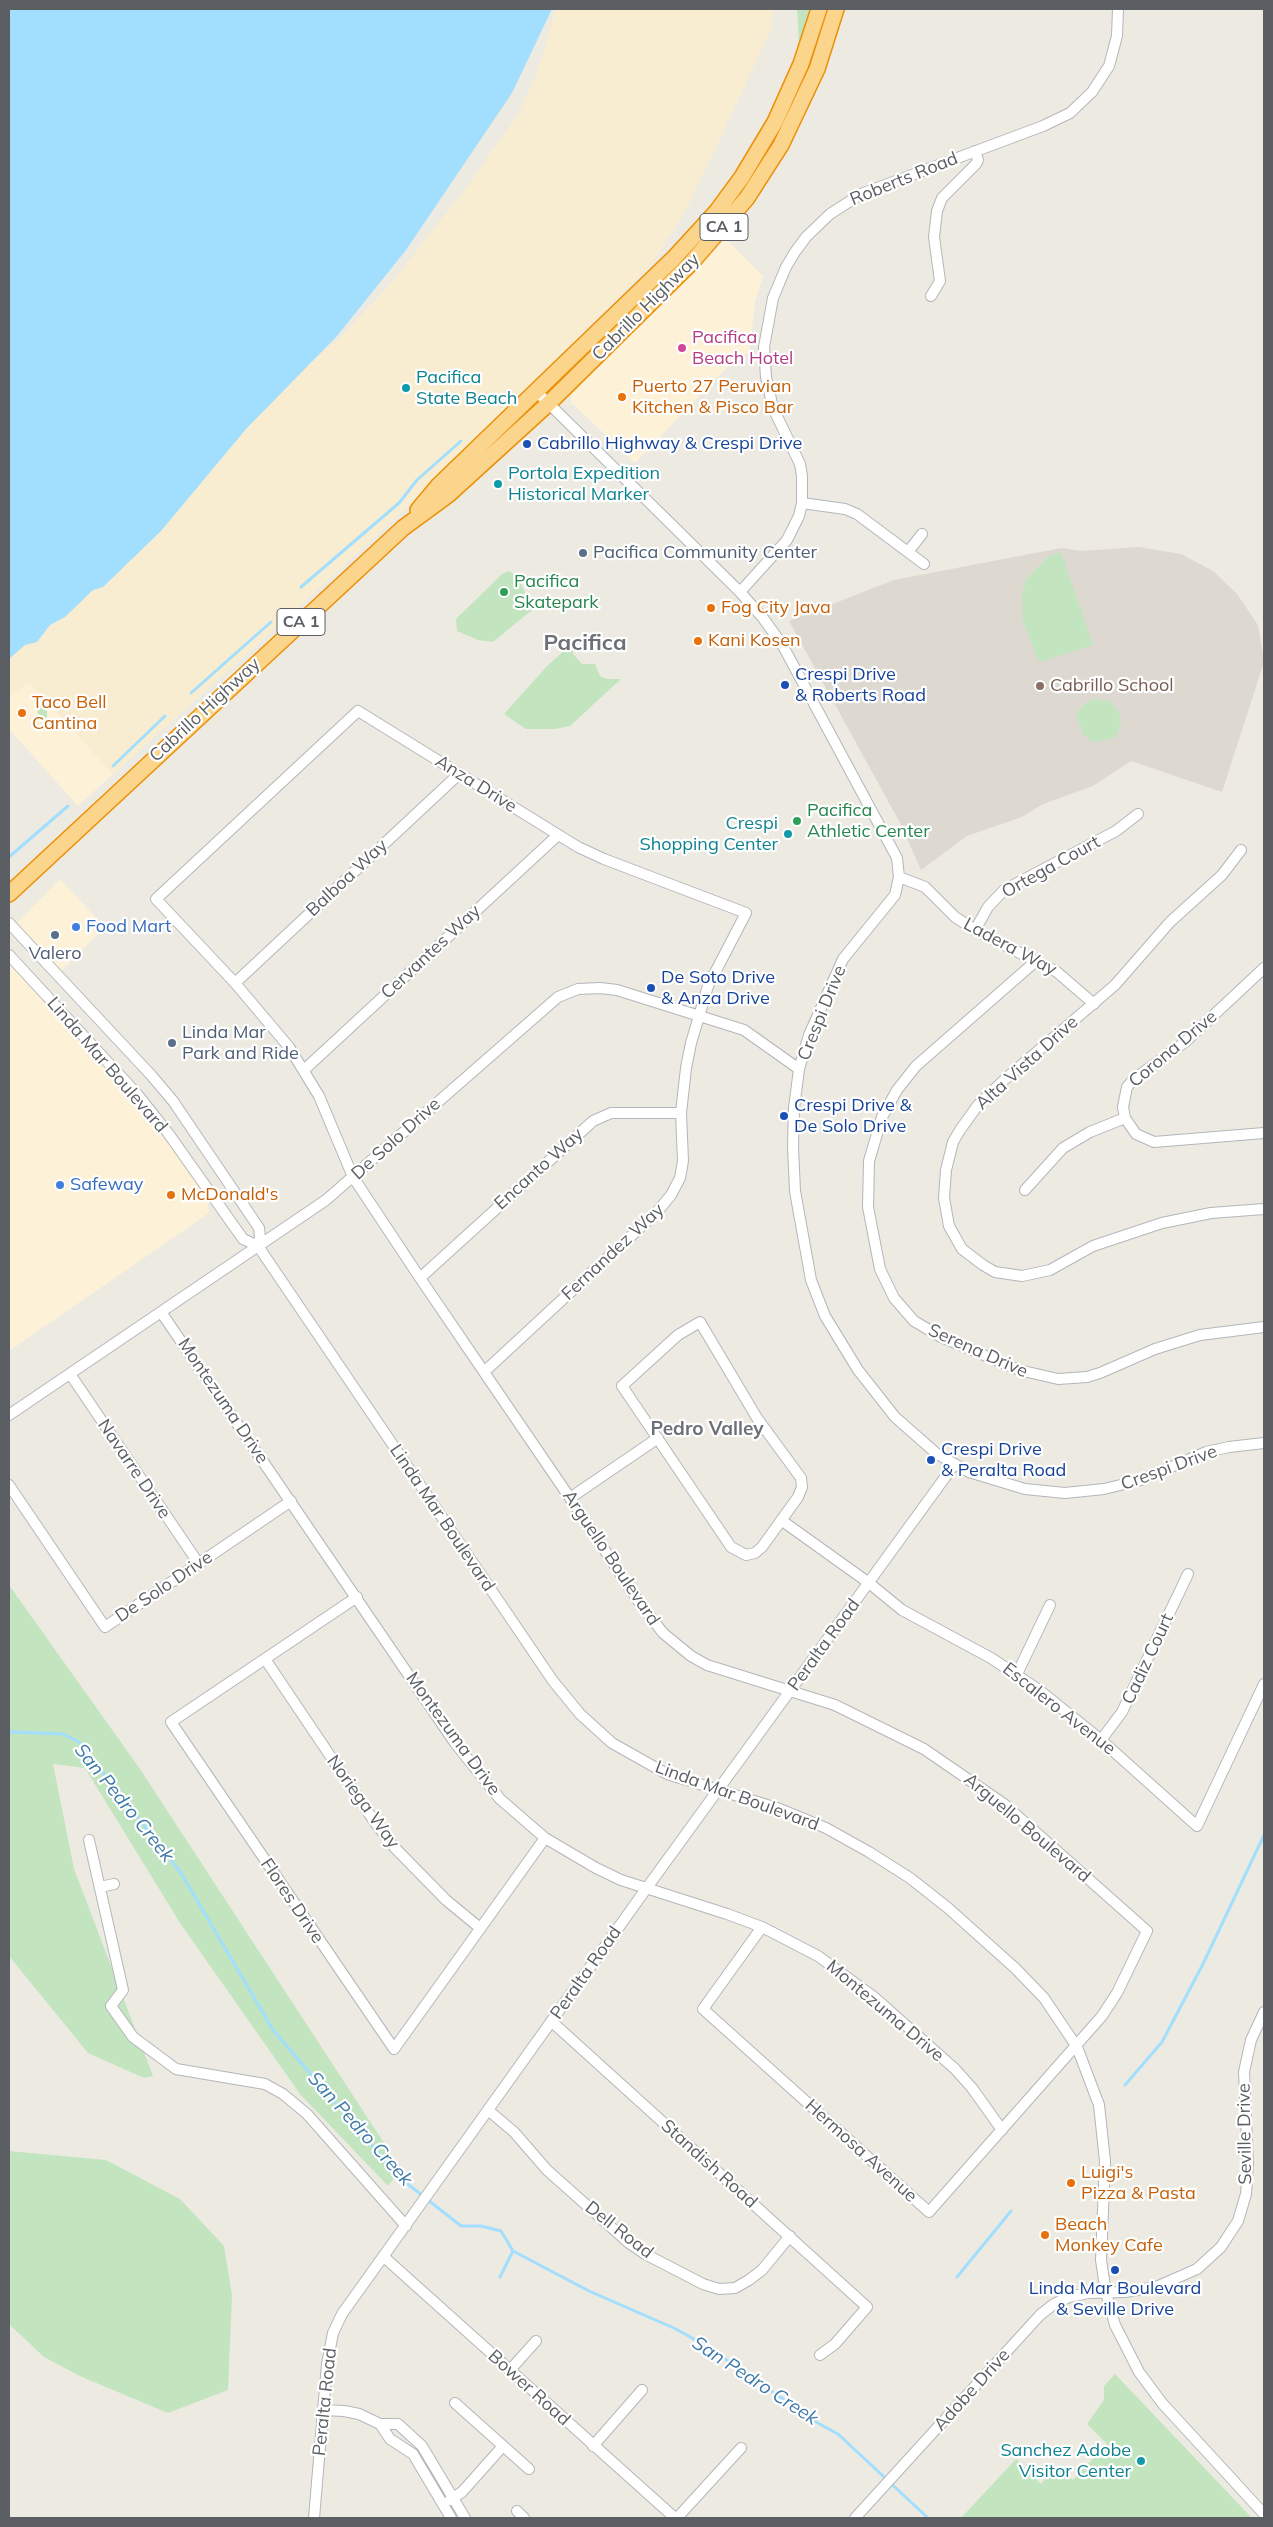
<!DOCTYPE html>
<html>
<head>
<meta charset="utf-8">
<style>
  body { margin:0 }
  #map { position:relative; width:1273px; height:2527px; overflow:hidden; background:#edeae2; font-family:Mulish,sans-serif }
  canvas { display:block }
  .frame { position:absolute; inset:0; border:10px solid #5b5f63; pointer-events:none }
</style>
</head>
<body>
<div id="map">
<canvas width="1273" height="2527"></canvas>
<div class="frame"></div>
</div>
<script>
const context = document.querySelector('canvas').getContext('2d');
context.lineJoin = 'round';
function fill(path, color) {
  context.fillStyle = color;
  context.fill(path, 'evenodd');
}
function poly(rows) {
  const path = new Path2D();
  for (const r of rows) {
    path.moveTo(r[0], r[1]);
    for (let i = 2; i < r.length; i += 2) path.lineTo(r[i], r[i + 1]);
  }
  return path;
}
function stroke(path, color, width, dash) {
  context.strokeStyle = color;
  context.lineWidth = width;
  context.lineCap = dash ? 'butt' : 'round';
  context.setLineDash(dash || []);
  context.stroke(path);
}
function write(font, color, halo, rows, align = 'center') {
  context.font = font + ' Mulish,sans-serif';
  context.lineWidth = 4.5;
  context.setLineDash([]);
  context.textBaseline = 'middle';
  context.strokeStyle = halo;
  context.fillStyle = color;
  for (const [text, x, y, turn = 0] of rows) {
    context.save();
    context.translate(x, y);
    context.rotate((+turn || 0) * Math.PI / 180);
    context.textAlign = isNaN(turn) ? turn : align;
    if (halo) context.strokeText(text, 0, 0);
    context.fillText(text, 0, 0);
    context.restore();
  }
}
const commercial = poly([
  [726,239,763,276,755,302,749,353,739,355,635,463,573,404,571,405,571,394],
  [30,683,113,774,78,806,9,729,9,697],
  [60,879,105,927,61,971,15,925],
  [9,960,93,1049,164,1132,206,1192,209,1213,9,1351]
]);
const education = poly([
  [1139,547,1181,554,1213,571,1237,594,1258,625,1264,662,1222,792,1131,761,1093,786,1043,804,1022,817,967,836,921,870,899,821,789,621,894,580,1061,548,1081,551]
]);
const green = poly([
  [797,9,810,9,799,44],
  [1061,552,1093,645,1039,662,1023,622,1022,593,1026,580,1036,569,1049,556],
  [509,571,519,578,532,610,493,642,478,640,457,631,456,619,502,574],
  [574,642,573,654,582,664,595,664,600,676,607,679,621,679,570,726,555,729,526,729,504,714,547,666],
  [1094,699,1109,701,1120,713,1121,724,1116,737,1094,742,1083,735,1076,715,1084,704],
  [43,703,47,706,47,718,43,721,37,712],
  [9,1585,140,1769,401,2169,388,2186,300,2094,180,1923,85,1768,53,1764,74,1869,153,2076,144,2078,88,2053,9,1956],
  [9,2151,106,2160,180,2199,224,2246,232,2295,228,2390,168,2413,82,2377,44,2357,9,2324],
  [1115,2374,1252,2518,961,2518,1016,2459,1041,2484,1056,2466,1073,2480,1107,2444,1087,2424,1104,2400,1104,2386]
]);
const sand = poly([
  [556,9,773,9,772,28,689,204,653,263,405,509,279,625,113,774,30,683,9,697,9,651,295,376,343,335,392,282,466,188,519,113,537,73]
]);
const water = poly([
  [9,9,552,9,512,93,406,250,337,336,246,429,161,531,103,587,93,590,65,617,50,625,37,642,25,645,9,659]
]);
const stream = poly([
  [301,587,399,503,417,480,461,441],
  [191,693,271,622],
  [113,766,165,716],
  [9,857,68,806],
  [9,1730,12,1732,63,1734,79,1742,181,1873,273,2030,400,2178,461,2226,481,2226,501,2231,513,2251,589,2291,676,2329,708,2347,816,2422,838,2434,928,2518],
  [1125,2085,1162,2042,1203,1964,1264,1835],
  [500,2277,513,2251],
  [957,2277,1011,2211]
]);
const minor = poly([
  [931,296,940,281,934,237,937,211,942,198,976,164,978,160,975,151],
  [536,391,740,592,763,618,783,646,897,858,899,877,895,895,843,959,809,1035,799,1069,794,1108,793,1147,795,1191,811,1280,825,1316,858,1370,895,1417,937,1454,969,1472,1025,1489,1065,1493,1104,1489,1141,1480,1206,1452,1229,1447,1264,1443],
  [802,503,845,509,857,514,924,564],
  [908,552,922,534],
  [740,592,787,540,799,516,802,503,802,476,800,464,773,408,766,377,764,347,773,298,786,267,795,252,806,237,830,214,861,194,1043,126,1070,113,1092,92,1109,66,1117,36,1118,9],
  [1241,850,1222,875,1170,922,1115,985,1004,1080,978,1105,960,1130,953,1142,946,1170,944,1198,949,1226,962,1249,983,1265,995,1272,1022,1276,1050,1270,1093,1246,1162,1223,1211,1213,1264,1209],
  [899,877,925,887,955,917,975,930,1057,972,1094,1004],
  [9,923,151,1075,173,1101,259,1228,260,1237,258,1246],
  [975,930,988,907,1004,890,1116,831,1138,814],
  [9,955,138,1095,168,1133,243,1239,258,1246,553,1681,580,1714,612,1743,667,1774,780,1809,826,1828,869,1852,910,1878,948,1908,1015,1968,1044,1998,1077,2047,1099,2105,1105,2161,1101,2260,1106,2293,1115,2325,1139,2372,1162,2403,1264,2514],
  [1036,961,916,1066,897,1090,882,1117,869,1161,868,1207,880,1269,894,1298,914,1321,941,1337,1019,1370,1058,1379,1087,1377,1100,1373,1155,1349,1200,1335,1264,1327],
  [1264,968,1185,1042,1134,1079,1127,1087,1123,1107,1125,1118,1136,1134,1154,1142,1264,1133],
  [235,983,459,774],
  [304,1070,558,835],
  [1025,1190,1063,1148,1090,1132,1125,1118],
  [420,1278,593,1121,611,1113,681,1113],
  [161,1312,455,1743,500,1799,545,1838,596,1868,621,1880,727,1914,762,1927,818,1956,874,1997,955,2069,972,2088,1002,2130],
  [700,1322,757,1418,801,1478,802,1487,798,1497,762,1547,755,1553,746,1555,731,1547,622,1386,678,1335,700,1322],
  [484,1372,657,1212,671,1195,680,1178,683,1161,681,1113,686,1068,691,1043,708,986,746,913,604,859,578,847,358,711,156,899,235,983,289,1047,319,1096,353,1177,420,1278,484,1372,570,1498,639,1602,663,1633,691,1656,707,1665,835,1705,924,1749,1004,1804,1147,1931,1117,1993,1102,2016,929,2212,703,2009,762,1927],
  [70,1374,199,1564],
  [9,1415,326,1200,558,997,578,989,600,988,617,990,744,1030,799,1069],
  [9,1485,105,1627,291,1501],
  [570,1498,658,1438],
  [781,1520,869,1583,902,1610,991,1658,1039,1690,1101,1740,1197,1826,1264,1684],
  [357,1597,171,1722,394,2049,545,1838],
  [265,1659,374,1821,395,1848,446,1900,480,1928],
  [1017,1674,1050,1605],
  [1101,1740,1122,1712,1188,1574],
  [89,1840,123,1990,111,2006,133,2037,176,2069,265,2084,283,2094,307,2114,406,2226],
  [100,1887,114,1884],
  [551,2021,867,2307,835,2344,820,2355],
  [488,2110,514,2132,547,2170,629,2243,645,2254,703,2284,719,2289,735,2288,749,2280,762,2270,790,2236],
  [384,2257,675,2518],
  [510,2370,536,2341],
  [455,2403,529,2469],
  [323,2410,344,2411,359,2414,380,2424,390,2439,413,2454,451,2518],
  [380,2424,398,2424,422,2446,465,2518],
  [593,2446,642,2390],
  [450,2500,462,2492,503,2446],
  [517,2511,524,2518],
  [314,2518,327,2364,333,2333,342,2314,646,1889,954,1465],
  [677,2518,741,2448],
  [855,2518,1040,2315,1054,2304,1069,2297,1088,2293,1125,2292,1156,2287,1197,2269,1221,2247,1238,2221,1246,2194,1248,2165,1244,2072,1251,2040,1264,2012]
]);
const highway = poly([
  [418,510,438,486,674,258,717,211,742,177,775,122,801,64,819,9],
  [9,894,403,528,448,495,549,403,692,262,747,198,781,145,817,69,836,9]
]);
const markers = [
  [682,348,5,"#d1479c"],
  [406,388,5,"#0f9aa8"],
  [622,397,5,"#e8710a"],
  [527,444,5,"#1a4fb4"],
  [498,484,5,"#0f9aa8"],
  [583,553,5,"#5c6f8a"],
  [504,592,5,"#2e9e5b"],
  [711,608,5,"#e8710a"],
  [698,641,5,"#e8710a"],
  [785,685,5,"#1a4fb4"],
  [1040,686,5,"#8d6e63"],
  [22,713,5,"#e8710a"],
  [797,821,5,"#2e9e5b"],
  [788,834,5,"#0f9aa8"],
  [76,927,5,"#3f7fe0"],
  [55,935,5,"#5c6f8a"],
  [651,988,5,"#1a4fb4"],
  [172,1043,5,"#5c6f8a"],
  [784,1116,5,"#1a4fb4"],
  [60,1185,5,"#3f7fe0"],
  [171,1195,5,"#e8710a"],
  [931,1460,5,"#1a4fb4"],
  [1071,2183,5,"#e8710a"],
  [1045,2235,5,"#e8710a"],
  [1115,2270,5,"#1a4fb4"],
  [1141,2461,5,"#0f9aa8"]
];
const shields = [
  [724,227,48],
  [301,622,48]
];
const shieldNames = [
  ["CA 1",724,227],
  ["CA 1",301,622]
];
const streetNames = [
  ["Roberts Road",904,179,-22],
  ["Cabrillo Highway",646,307,-45],
  ["Cabrillo Highway",205,710,-43],
  ["Anza Drive",476,784,32],
  ["Ortega Court",1051,867,-29],
  ["Balboa Way",347,878,-43],
  ["Ladera Way",1010,947,28],
  ["Cervantes Way",431,952,-43],
  ["Crespi Drive",822,1013,-68],
  ["Corona Drive",1173,1049,-40],
  ["Alta Vista Drive",1027,1063,-42],
  ["Linda Mar Boulevard",107,1065,49],
  ["De Solo Drive",396,1139,-42],
  ["Encanto Way",539,1169,-42],
  ["Fernandez Way",613,1252,-43],
  ["Serena Drive",978,1351,24],
  ["Montezuma Drive",223,1401,56],
  ["Crespi Drive",1169,1468,-20],
  ["Navarre Drive",134,1469,56],
  ["Linda Mar Boulevard",442,1518,56],
  ["Arguello Boulevard",611,1558,56],
  ["De Solo Drive",164,1587,-34],
  ["Peralta Road",824,1645,-54],
  ["Cadiz Court",1148,1659,-65],
  ["Escalero Avenue",1059,1709,38],
  ["Montezuma Drive",453,1734,54],
  ["Linda Mar Boulevard",737,1796,20],
  ["Noriega Way",363,1802,54],
  ["Arguello Boulevard",1027,1828,40],
  ["Flores Drive",292,1901,56],
  ["Peralta Road",586,1973,-55],
  ["Montezuma Drive",885,2011,40],
  ["Seville Drive",1245,2134,-91],
  ["Hermosa Avenue",861,2151,42],
  ["Standish Road",709,2164,42],
  ["Dell Road",619,2230,38],
  ["Bower Road",529,2388,42],
  ["Adobe Drive",972,2390,-48],
  ["Peralta Road",325,2402,-84]
];
const hotelNames = [
  ["Pacifica",692,338],
  ["Beach Hotel",692,359]
];
const cultureNames = [
  ["Pacifica",416,378],
  ["State Beach",416,399],
  ["Portola Expedition",508,474],
  ["Historical Marker",508,495],
  ["Crespi",778,824,"right"],
  ["Shopping Center",778,845,"right"],
  ["Sanchez Adobe",1131,2451,"right"],
  ["Visitor Center",1131,2472,"right"]
];
const foodNames = [
  ["Puerto 27 Peruvian",632,387],
  ["Kitchen & Pisco Bar",632,408],
  ["Fog City Java",721,608],
  ["Kani Kosen",708,641],
  ["Taco Bell",32,703],
  ["Cantina",32,724],
  ["McDonald's",181,1195],
  ["Luigi's",1081,2173],
  ["Pizza & Pasta",1081,2194],
  ["Beach",1055,2225],
  ["Monkey Cafe",1055,2246]
];
const transitNames = [
  ["Cabrillo Highway & Crespi Drive",537,444],
  ["Crespi Drive",795,675],
  ["& Roberts Road",795,696],
  ["De Soto Drive",661,978],
  ["& Anza Drive",661,999],
  ["Crespi Drive &",794,1106],
  ["De Solo Drive",794,1127],
  ["Crespi Drive",941,1450],
  ["& Peralta Road",941,1471],
  ["Linda Mar Boulevard",1115,2289,"center"],
  ["& Seville Drive",1115,2310,"center"]
];
const serviceNames = [
  ["Pacifica Community Center",593,553],
  ["Valero",55,954,"center"],
  ["Linda Mar",182,1033],
  ["Park and Ride",182,1054]
];
const leisureNames = [
  ["Pacifica",514,582],
  ["Skatepark",514,603],
  ["Pacifica",807,811],
  ["Athletic Center",807,832]
];
const educationNames = [
  ["Cabrillo School",1050,686]
];
const shopNames = [
  ["Food Mart",86,927],
  ["Safeway",70,1185]
];
const neighbourhoodNames = [
  ["Pedro Valley",707,1429]
];
const waterNames = [
  ["San Pedro Creek",124,1803,51],
  ["San Pedro Creek",360,2129,48],
  ["San Pedro Creek",755,2381,33]
];
const districtNames = [
  ["Pacifica",585,643]
];
fill(commercial, '#fdf1d8');
fill(education, '#ddd9d1');
fill(green, '#c2e5bf');
fill(sand, '#f9edd1');
fill(water, '#a2defd');
stroke(stream, '#a2defd', 3);
stroke(minor, '#b3b6ba', 12);
stroke(highway, '#ec8f04', 18);
stroke(minor, '#fff', 10);
stroke(highway, '#fbd58c', 15);
for (const [x, y, r, color] of markers) {
  const dot = new Path2D();
  dot.arc(x, y, r, 0, 2 * Math.PI);
  context.fillStyle = color;
  context.fill(dot);
  stroke(dot, '#fff', 2);
}
for (const [x, y, w] of shields) {
  const box = new Path2D();
  box.roundRect(x - w / 2, y - 13.5, w, 27, 4);
  context.fillStyle = '#fff';
  context.fill(box);
  stroke(box, '#5b5f63', 1);
}
write('bold 16px', '#5b5f63', null, shieldNames);
write('18px', '#5b5f63', '#fff', streetNames);
write('18px', '#b23c85', '#fff', hotelNames, 'left');
write('18px', '#0d838f', '#fff', cultureNames, 'left');
write('18px', '#c56008', '#fff', foodNames, 'left');
write('18px', '#164399', '#fff', transitNames, 'left');
write('18px', '#4e5e75', '#fff', serviceNames, 'left');
write('18px', '#27864d', '#fff', leisureNames, 'left');
write('18px', '#785e54', '#fff', educationNames, 'left');
write('18px', '#366cbe', '#fff', shopNames, 'left');
write('bold 19px', '#6c7175', '#fff', neighbourhoodNames);
write('italic 19px', '#3d7aa7', '#fff', waterNames);
write('bold 22px', '#6c7175', '#fff', districtNames);
</script>
</body>
</html>
